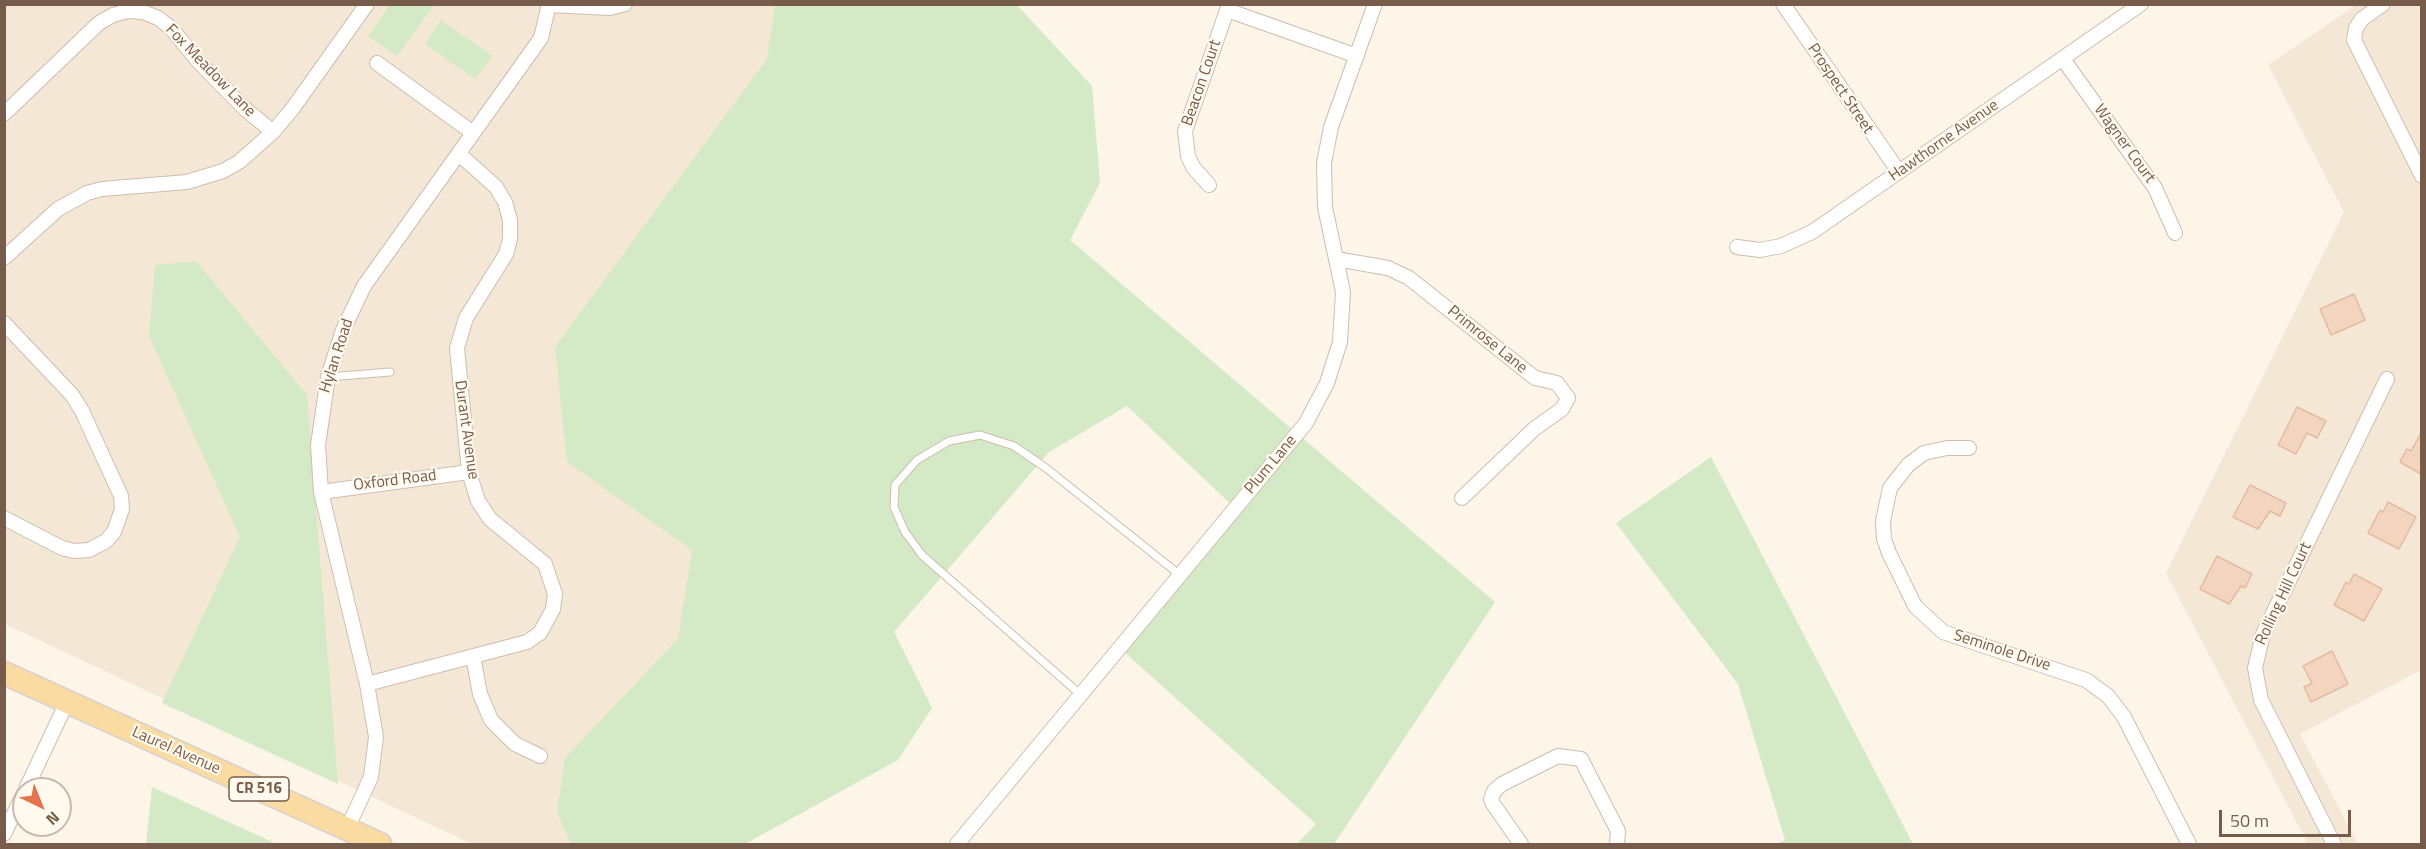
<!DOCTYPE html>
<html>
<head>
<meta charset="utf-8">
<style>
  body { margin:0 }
  #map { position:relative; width:2426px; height:849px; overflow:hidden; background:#fcf5e8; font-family:"Titillium Web",sans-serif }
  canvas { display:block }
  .frame { position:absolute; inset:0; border:6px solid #775c4b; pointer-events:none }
  .north { position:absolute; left:12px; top:777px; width:60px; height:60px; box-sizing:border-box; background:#fff9ee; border:2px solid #c9baad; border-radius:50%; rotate:137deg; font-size:16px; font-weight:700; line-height:24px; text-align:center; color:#775c4b }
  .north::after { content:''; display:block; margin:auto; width:21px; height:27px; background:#e5724e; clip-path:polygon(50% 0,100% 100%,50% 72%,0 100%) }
  .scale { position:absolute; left:2219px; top:810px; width:132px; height:27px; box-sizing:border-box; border:3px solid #775c4b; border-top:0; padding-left:8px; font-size:18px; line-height:21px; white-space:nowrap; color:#775c4b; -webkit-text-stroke:4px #fff9ee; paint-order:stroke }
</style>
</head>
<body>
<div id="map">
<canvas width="2426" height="849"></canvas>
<div class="frame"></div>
<div class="north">N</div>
<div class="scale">50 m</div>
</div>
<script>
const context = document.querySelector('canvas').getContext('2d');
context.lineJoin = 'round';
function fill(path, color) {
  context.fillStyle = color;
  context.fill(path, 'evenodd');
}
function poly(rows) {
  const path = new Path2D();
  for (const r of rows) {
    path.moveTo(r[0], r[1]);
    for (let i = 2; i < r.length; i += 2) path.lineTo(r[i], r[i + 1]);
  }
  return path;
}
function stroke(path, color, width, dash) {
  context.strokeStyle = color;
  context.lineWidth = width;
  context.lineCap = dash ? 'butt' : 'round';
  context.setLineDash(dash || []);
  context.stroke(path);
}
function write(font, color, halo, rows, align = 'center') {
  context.font = font + ' "Titillium Web",sans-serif';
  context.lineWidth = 4.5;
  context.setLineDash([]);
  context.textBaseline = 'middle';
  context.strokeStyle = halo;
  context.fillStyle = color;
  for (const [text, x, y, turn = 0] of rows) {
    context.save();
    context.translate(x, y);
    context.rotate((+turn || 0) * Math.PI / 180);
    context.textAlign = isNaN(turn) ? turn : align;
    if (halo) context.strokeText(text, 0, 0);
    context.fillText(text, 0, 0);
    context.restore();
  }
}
const residential = poly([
  [5,5,810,5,725,534,603,844,472,844,5,624],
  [2356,5,2421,5,2421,670,2300,734,2358,844,2308,844,2166,573,2344,212,2268,65]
]);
const green = poly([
  [390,5,434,5,397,56,368,36],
  [775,5,1017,5,1092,86,1100,183,1070,240,1495,602,1334,844,1297,844,1316,824,1122,650,1238,511,1127,406,1049,452,894,632,932,708,898,760,745,844,571,844,557,812,565,758,678,639,692,550,567,462,555,347,767,59],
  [441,20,492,56,475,79,425,44],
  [196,261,307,395,338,784,162,703,240,537,149,336,155,265],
  [1711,457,1913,844,1777,844,1785,840,1738,684,1616,523],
  [152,787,277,844,146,844]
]);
const building = poly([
  [2354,294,2365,320,2331,335,2320,309,2354,294],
  [2297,407,2326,421,2317,438,2307,433,2296,454,2278,445,2297,407],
  [2421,433,2421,474,2400,462,2407,449,2411,451,2421,433],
  [2250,485,2286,503,2280,516,2270,511,2258,529,2233,517,2250,485],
  [2388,502,2416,517,2399,549,2368,533,2380,510,2383,512,2388,502],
  [2217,556,2252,574,2245,588,2241,586,2229,604,2200,589,2217,556],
  [2354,574,2382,589,2364,621,2334,605,2346,582,2349,584,2354,574],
  [2332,651,2348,684,2311,702,2304,687,2312,683,2303,666,2332,651]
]);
const lane = poly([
  [328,377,390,372],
  [1081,695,922,555,905,532,894,507,895,485,917,460,949,441,980,435,1014,446,1046,468,1180,575]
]);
const street = poly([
  [1783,4,1899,172],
  [2383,4,2362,19,2356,28,2354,40,2422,176],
  [549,5,610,8,625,4],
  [2063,59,2155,188,2175,233],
  [377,63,473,133],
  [4,114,99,23,113,15,128,11,143,12,158,18,171,28,198,61,244,108,273,132],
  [1209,185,1193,167,1188,156,1185,131,1227,10,1357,56],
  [1737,247,1760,250,1781,246,1812,232,2141,4],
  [4,258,58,209,87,193,102,189,187,182,223,171,239,162,273,132,293,108,367,4],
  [1336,259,1388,268,1409,278,1535,378,1557,383,1568,398,1562,409,1534,429,1462,498],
  [4,323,72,395,82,411,121,496,122,509,114,532,106,541,89,550,74,551,62,548,4,518],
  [1969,448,1947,448,1924,453,1908,465,1890,488,1883,521,1884,539,1889,553,1915,606,1943,632,2086,680,2108,696,2124,717,2189,844],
  [321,492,469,472],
  [473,656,480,694,491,720,515,744,540,756],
  [367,684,527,642,540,633,553,609,555,594,545,564,490,519,478,501,469,472,457,348,466,318,506,254,510,239,510,220,505,202,496,187,459,154],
  [26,789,67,702],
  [347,829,371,777,376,737,367,684,321,492,318,445,328,377,343,330,364,286,541,38,549,4],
  [4,834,24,793],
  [957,844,1306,423,1327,383,1340,342,1343,292,1325,207,1324,163,1331,127,1375,4],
  [1521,844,1493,804,1491,799,1494,791,1502,784,1558,756,1581,759,1618,831,1617,844],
  [2334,844,2261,700,2255,668,2263,634,2387,379]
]);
const primary = poly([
  [4,673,380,844]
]);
const shields = [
  [259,789,60]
];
const shieldNames = [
  ["CR 516",259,789]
];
const streetNames = [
  ["Fox Meadow Lane",210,71,46],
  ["Beacon Court",1202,83,-71],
  ["Prospect Street",1840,89,56],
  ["Hawthorne Avenue",1944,141,-35],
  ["Wagner Court",2124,144,54],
  ["Primrose Lane",1487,340,39],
  ["Hylan Road",337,356,-72],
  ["Durant Avenue",466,430,82],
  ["Plum Lane",1271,465,-50],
  ["Oxford Road",395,481,-7],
  ["Rolling Hill Court",2284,594,-65],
  ["Seminole Drive",2002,651,18],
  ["Laurel Avenue",176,751,24]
];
fill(residential, '#f4e7d6');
fill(green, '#d4eac6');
fill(building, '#f2d4bf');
stroke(building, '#e5bba0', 1.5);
stroke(lane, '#cfbdad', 9);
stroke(street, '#cfbdad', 16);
stroke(primary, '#d9d1cd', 25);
stroke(lane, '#fff', 7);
stroke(street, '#fff', 14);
stroke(primary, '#fadba1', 22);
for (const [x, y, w] of shields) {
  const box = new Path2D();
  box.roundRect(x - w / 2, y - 12, w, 24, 4.5);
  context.fillStyle = '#fff9ee';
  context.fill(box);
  stroke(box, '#775c4b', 1.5);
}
write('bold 15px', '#775c4b', null, shieldNames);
write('16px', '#775c4b', '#fff9ee', streetNames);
</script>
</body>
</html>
